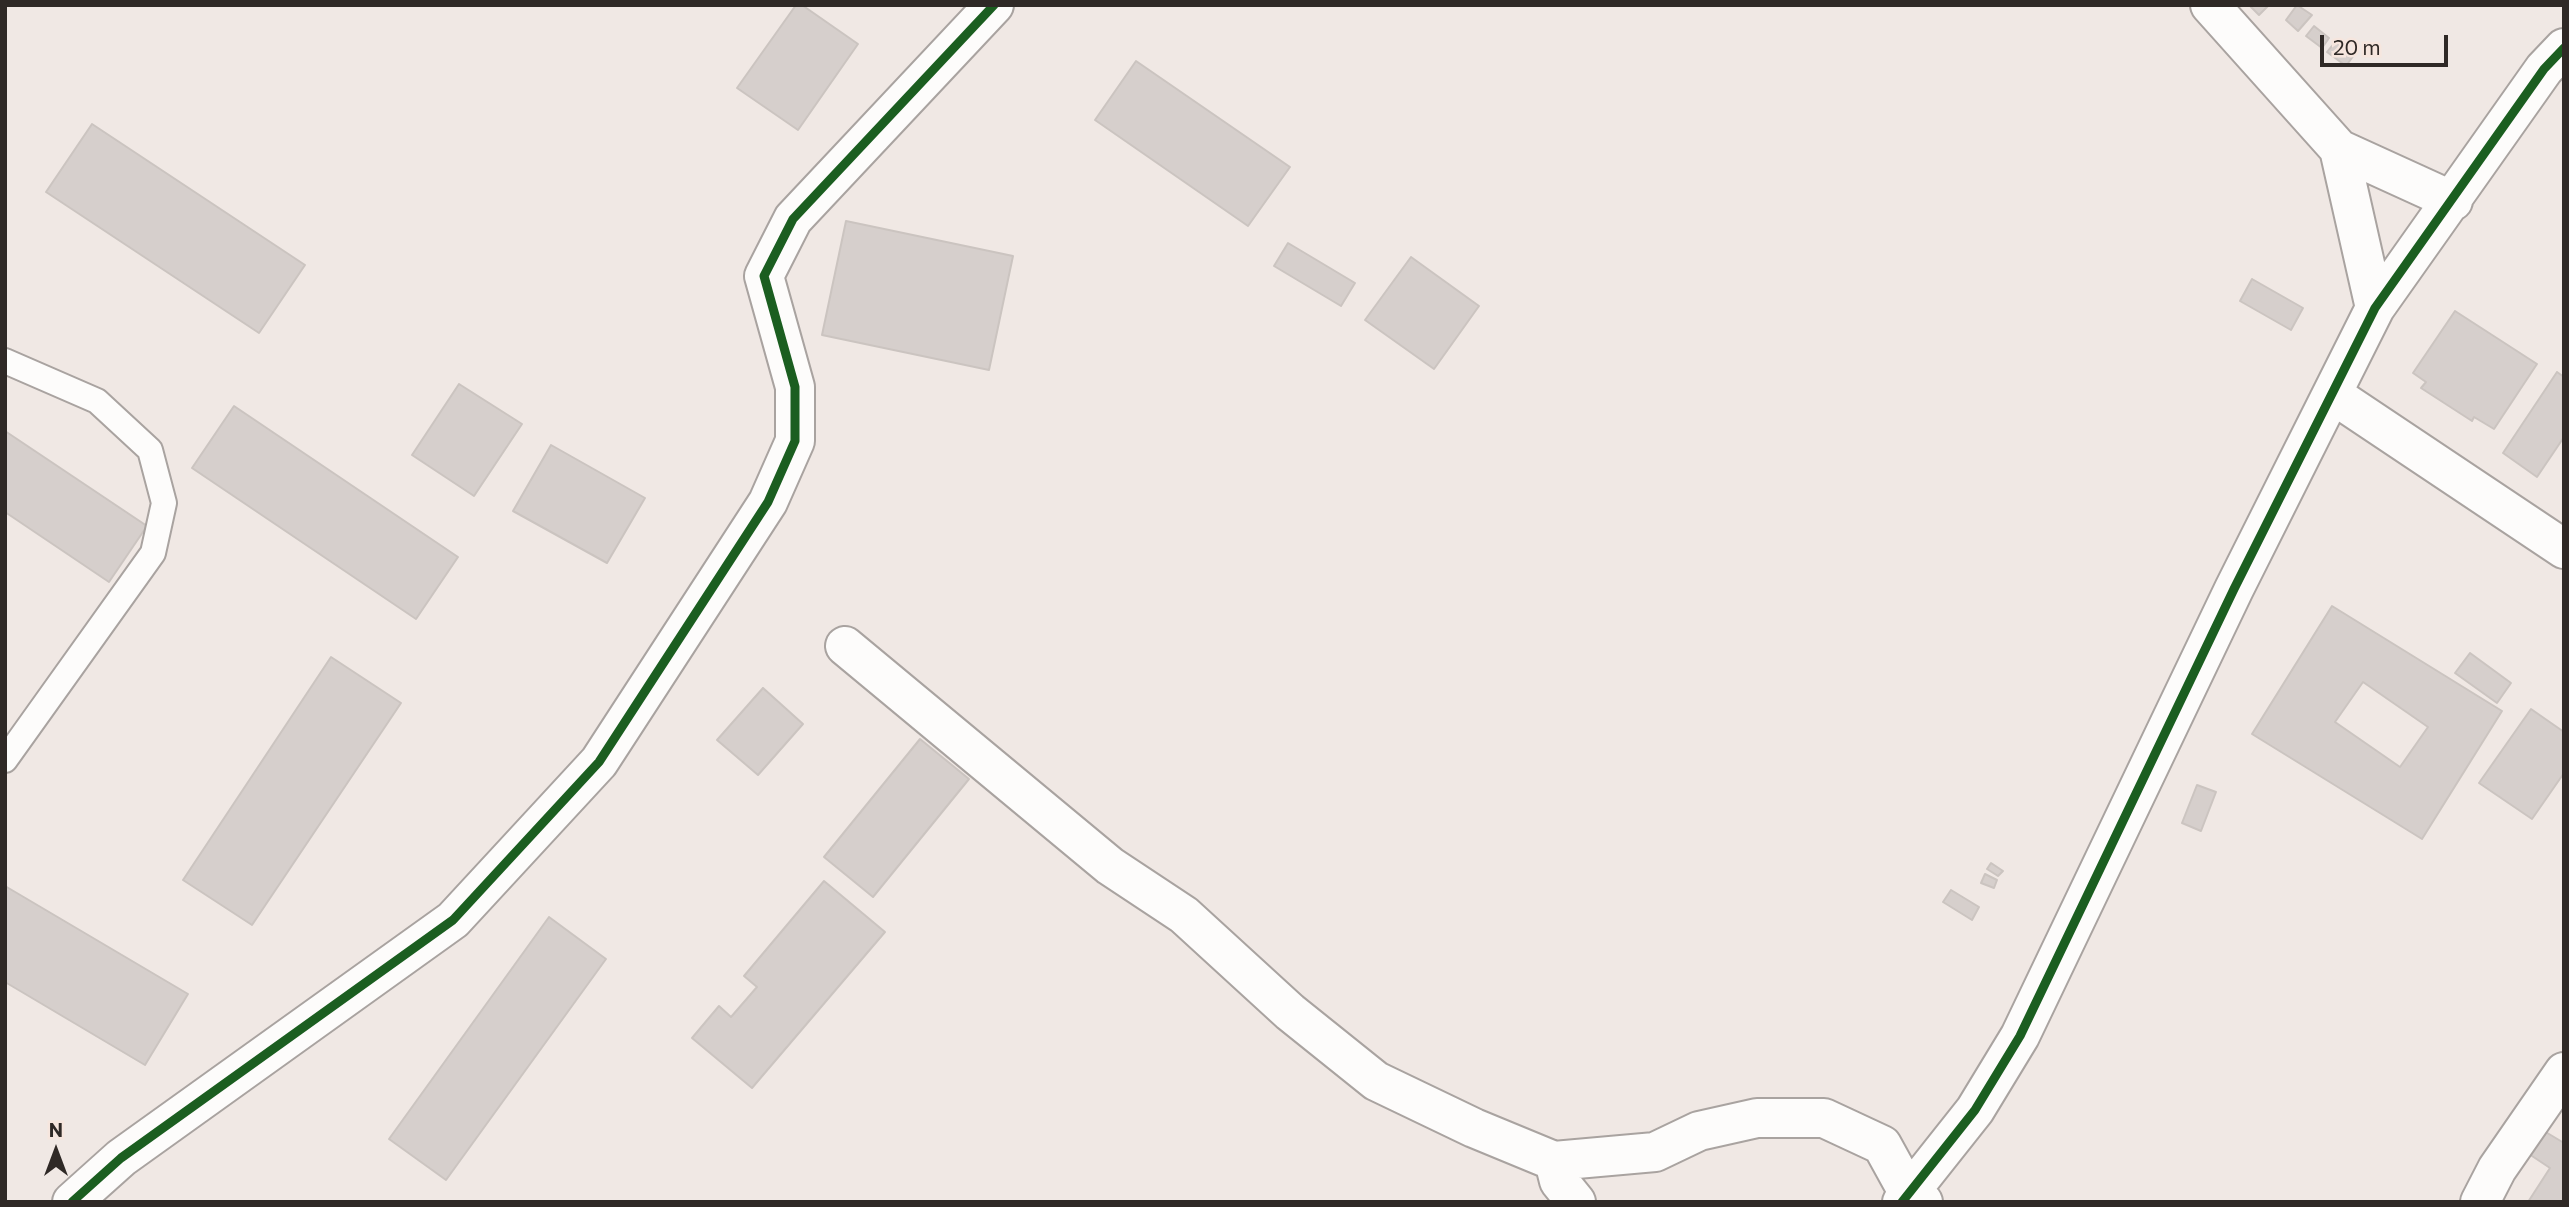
<!DOCTYPE html>
<html>
<head>
<meta charset="utf-8">
<style>
  body { margin:0 }
  #map { position:relative; width:2569px; height:1207px; overflow:hidden; background:#f0e8e4; font-family:Commissioner,sans-serif }
  canvas { display:block }
  .frame { position:absolute; inset:0; border:7px solid #2f2926; pointer-events:none }
  .north { position:absolute; left:21px; top:1116px; width:70px; height:70px; -webkit-text-stroke:5px #f6e6de; paint-order:stroke; rotate:0deg; font-size:19px; font-weight:700; line-height:28px; text-align:center; color:#2f2926 }
  .north::after { content:''; display:block; margin:auto; width:24px; height:32px; background:#2f2926; clip-path:polygon(50% 0,100% 100%,50% 72%,0 100%) }
  .scale { position:absolute; left:2320px; top:35px; width:128px; height:32px; box-sizing:border-box; border:4px solid #2f2926; border-top:0; padding-left:9px; font-size:21px; line-height:24px; white-space:nowrap; color:#2f2926; -webkit-text-stroke:5px #f6e6de; paint-order:stroke }
</style>
</head>
<body>
<div id="map">
<canvas width="2569" height="1207"></canvas>
<div class="frame"></div>
<div class="north">N</div>
<div class="scale">20 m</div>
</div>
<script>
const context = document.querySelector('canvas').getContext('2d');
context.lineJoin = 'round';
function fill(path, color) {
  context.fillStyle = color;
  context.fill(path, 'evenodd');
}
function poly(rows) {
  const path = new Path2D();
  for (const r of rows) {
    path.moveTo(r[0], r[1]);
    for (let i = 2; i < r.length; i += 2) path.lineTo(r[i], r[i + 1]);
  }
  return path;
}
function stroke(path, color, width, dash) {
  context.strokeStyle = color;
  context.lineWidth = width;
  context.lineCap = dash ? 'butt' : 'round';
  context.setLineDash(dash || []);
  context.stroke(path);
}
const building = poly([
  [796,5,802,5,858,44,798,130,737,88,796,5],
  [2249,5,2269,5,2259,15,2249,5],
  [2297,5,2312,15,2298,31,2286,20,2297,5],
  [2314,26,2329,38,2322,48,2306,36,2314,26],
  [2335,42,2354,55,2346,66,2327,52,2335,42],
  [1136,61,1290,167,1248,226,1095,120,1136,61],
  [92,124,305,265,259,333,46,192,92,124],
  [846,221,1013,256,989,370,822,335,846,221],
  [1288,243,1355,283,1341,306,1274,266,1288,243],
  [1411,257,1479,306,1434,369,1365,320,1411,257],
  [2252,279,2303,308,2291,330,2240,301,2252,279],
  [2455,311,2537,364,2494,429,2474,417,2472,421,2421,388,2426,382,2413,373,2455,311],
  [2557,372,2564,377,2564,437,2537,477,2503,453,2557,372],
  [459,384,522,424,474,496,412,455,459,384],
  [234,406,458,557,416,619,192,468,234,406],
  [5,431,147,526,109,582,5,512,5,431],
  [551,445,645,498,607,563,513,511,551,445],
  [2332,606,2502,711,2422,839,2252,734,2332,606],
  [2363,682,2428,727,2400,767,2335,722,2363,682],
  [2470,653,2511,683,2497,703,2455,673,2470,653],
  [331,657,401,703,252,925,183,880,331,657],
  [763,688,803,724,758,775,717,740,763,688],
  [2531,709,2564,732,2564,773,2532,819,2479,783,2531,709],
  [920,739,969,779,873,897,824,857,920,739],
  [2197,785,2216,792,2201,831,2182,823,2197,785],
  [1991,863,2003,871,1998,876,1987,869,1991,863],
  [1985,874,1997,880,1994,888,1981,883,1985,874],
  [824,881,885,932,752,1088,692,1038,719,1006,731,1017,757,987,744,976,824,881],
  [5,886,188,994,145,1065,5,982,5,886],
  [1951,890,1979,907,1972,920,1943,902,1951,890],
  [549,917,606,959,446,1180,389,1139,549,917],
  [2544,1131,2564,1143,2564,1202,2528,1202,2550,1168,2529,1154,2544,1131]
]);
const lane = poly([
  [5,361,97,401,150,450,164,503,153,553,5,760]
]);
const street = poly([
  [2210,5,2339,149,2453,201],
  [2339,149,2375,308],
  [2332,394,2564,549],
  [845,646,1110,866,1184,915,1290,1012,1376,1081,1474,1128,1554,1161,1655,1152,1699,1131,1757,1118,1824,1118,1882,1145,1909,1194,1923,1202],
  [1554,1161,1559,1181,1576,1202],
  [72,1202,121,1158,453,920,599,762,768,502,795,441,795,387,764,276,793,219,994,5],
  [1902,1202,1975,1110,2020,1036,2234,589,2375,308,2544,69,2564,48],
  [2480,1202,2497,1169,2564,1072]
]);
const cycleway = poly([
  [72,1202,121,1158,453,920,599,762,768,502,795,441,795,387,764,276,793,219,994,5],
  [1902,1202,1975,1110,2020,1036,2234,589,2375,308,2544,69,2564,48]
]);
fill(building, '#d6cfcc');
stroke(building, '#cbc4c0', 2);
stroke(lane, '#a9a3a0', 28);
stroke(street, '#a9a3a0', 42);
stroke(lane, '#fdfcfb', 24);
stroke(street, '#fdfcfb', 38);
stroke(cycleway, '#1b5e20', 9);
</script>
</body>
</html>
